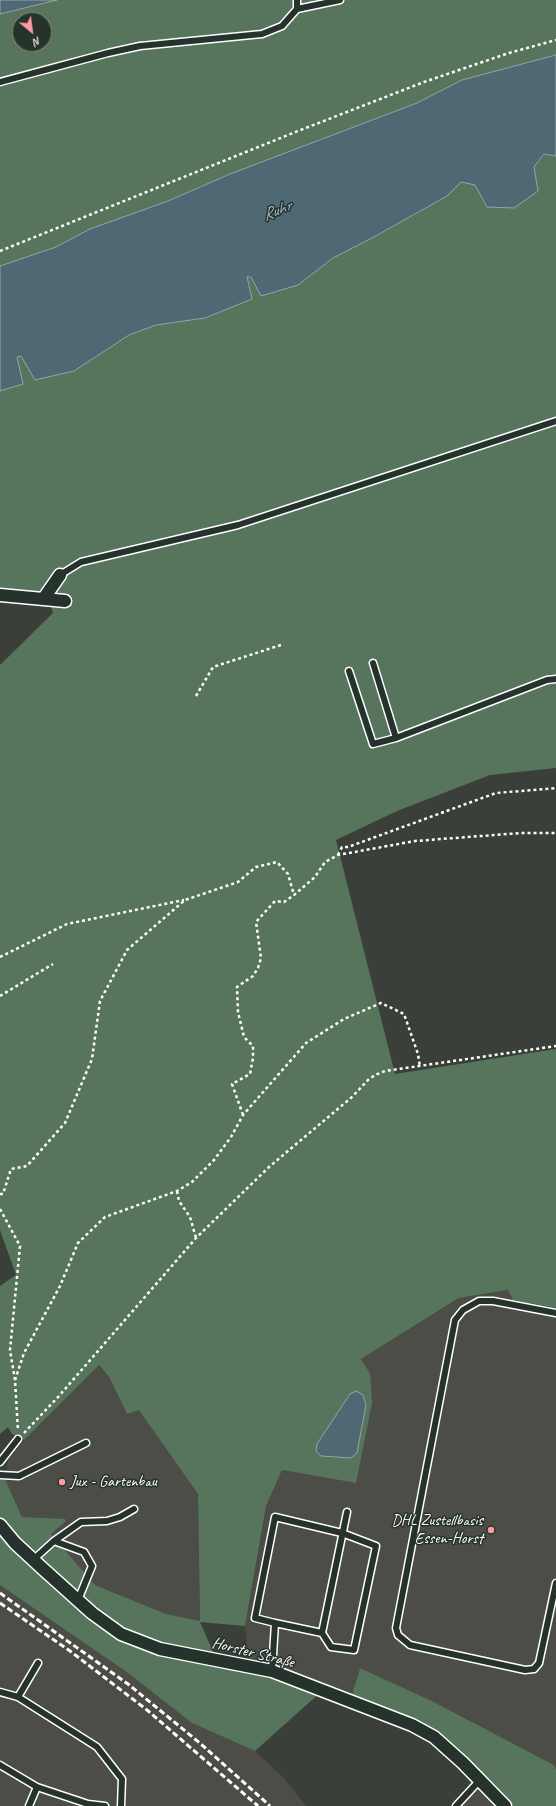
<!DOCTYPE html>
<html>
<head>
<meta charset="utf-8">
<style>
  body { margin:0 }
  #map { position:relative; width:556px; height:1806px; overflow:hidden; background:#3a4039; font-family:Caveat,sans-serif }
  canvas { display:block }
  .north { position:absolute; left:12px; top:12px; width:40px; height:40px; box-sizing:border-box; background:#26332d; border:1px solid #7d8581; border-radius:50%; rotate:151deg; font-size:11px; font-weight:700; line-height:16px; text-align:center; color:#fff }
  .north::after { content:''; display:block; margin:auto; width:14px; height:18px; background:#ff9aa2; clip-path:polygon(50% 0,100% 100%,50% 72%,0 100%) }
</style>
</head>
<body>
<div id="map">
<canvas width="556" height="1806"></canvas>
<div class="north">N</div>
</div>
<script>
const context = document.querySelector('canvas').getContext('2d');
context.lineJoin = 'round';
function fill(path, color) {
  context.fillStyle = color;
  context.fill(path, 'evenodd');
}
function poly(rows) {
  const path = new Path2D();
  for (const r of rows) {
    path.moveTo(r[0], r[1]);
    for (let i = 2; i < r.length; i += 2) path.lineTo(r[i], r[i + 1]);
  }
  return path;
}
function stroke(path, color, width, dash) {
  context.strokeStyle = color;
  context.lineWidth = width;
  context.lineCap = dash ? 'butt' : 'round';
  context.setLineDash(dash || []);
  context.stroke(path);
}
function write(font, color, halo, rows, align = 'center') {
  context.font = font + ' Caveat,sans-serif';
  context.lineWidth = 3;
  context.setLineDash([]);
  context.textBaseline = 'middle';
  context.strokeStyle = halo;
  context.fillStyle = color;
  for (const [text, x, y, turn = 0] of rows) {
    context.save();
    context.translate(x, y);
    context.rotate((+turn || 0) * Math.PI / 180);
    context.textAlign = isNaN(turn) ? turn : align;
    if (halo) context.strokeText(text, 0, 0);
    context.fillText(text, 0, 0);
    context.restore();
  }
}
const built = poly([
  [509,1290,513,1300,556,1308,556,1769,554,1765,430,1700,360,1668,351,1698,248,1662,245,1626,266,1506,282,1470,356,1483,370,1373,361,1359,460,1298],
  [98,1365,109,1377,127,1414,139,1409,198,1494,200,1622,166,1614,95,1585,51,1534,66,1521,22,1517,5,1479,8,1460,24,1440],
  [0,1585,128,1673,192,1723,255,1751,283,1777,306,1806,0,1806],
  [480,1783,502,1806,458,1806]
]);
const green = poly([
  [0,0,556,0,556,55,462,80,417,103,230,174,168,201,90,229,56,247,0,266],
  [20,20,44,20,44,44,20,44],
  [545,154,556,156,556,768,490,775,397,811,336,840,395,1074,556,1049,556,1308,513,1300,508,1290,459,1298,361,1359,370,1373,372,1403,356,1483,282,1470,266,1506,245,1626,200,1622,217,1661,322,1691,255,1751,192,1723,128,1673,0,1585,0,1480,5,1479,22,1517,65,1519,66,1521,51,1534,95,1585,166,1614,200,1621,198,1494,139,1410,127,1414,109,1377,99,1365,24,1440,12,1434,8,1427,0,1434,0,1286,16,1275,0,1230,0,665,53,613,49,601,0,591,0,391,22,384,17,357,21,356,74,371,129,335,156,325,205,318,252,299,247,277,298,285,333,258,372,238,447,196,461,182,475,185,487,207,534,167],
  [360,1668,430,1700,554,1765,556,1769,556,1806,508,1806,434,1736,351,1698]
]);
const water = poly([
  [0,0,57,0,0,14,0,0],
  [556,55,556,156,544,154,534,167,538,191,514,208,487,207,475,185,461,182,447,196,372,238,333,258,298,285,261,296,251,277,247,277,252,299,205,318,156,325,129,335,74,371,35,380,21,356,17,357,23,384,0,391,0,266,56,247,90,229,168,201,230,174,417,103,462,80,556,55],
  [356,1391,363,1395,366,1405,357,1453,351,1458,321,1456,316,1451,317,1444,350,1394,356,1391]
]);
const path = poly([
  [0,251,298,131,424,82,509,53,556,40],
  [196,696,213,667,281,645],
  [338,855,342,847,348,847,496,793,556,788],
  [0,957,67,924,184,900],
  [0,996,53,964],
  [243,1115,232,1084,250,1074,253,1058,253,1046,244,1037,238,1012,237,987,253,976,258,968,261,958,256,922,275,901,284,902,294,895,315,877,325,862,338,855,415,841,521,833,556,833],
  [177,1191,179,1201,190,1217,196,1238],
  [0,1194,3,1194,11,1169,27,1166,65,1123,92,1059,100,1001,127,950,185,900,238,882,256,867,277,862,288,874,294,895],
  [0,1209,20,1246,10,1350,15,1380,18,1431],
  [15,1380,24,1353,60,1286,78,1243,105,1217,177,1191,192,1182,214,1160,231,1137,243,1115,306,1043,344,1019,381,1003,404,1014,418,1054,420,1067],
  [24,1433,59,1396,196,1238,269,1167,352,1097,368,1080,375,1075,385,1071,556,1046]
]);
const service = poly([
  [297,9,297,0],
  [0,82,108,53,140,46,262,34,282,26,297,9,340,0],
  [60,575,81,562,238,525,556,421],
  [373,663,396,738],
  [349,671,373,744,396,738,547,680,556,679],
  [556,1313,493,1301,479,1301,463,1310,455,1320,396,1628,398,1635,410,1645,525,1670,534,1669,539,1663,556,1583],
  [0,1462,18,1439],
  [0,1475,19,1476,86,1443],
  [54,1541,81,1522,107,1521,120,1517,134,1509],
  [33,1560,54,1541,84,1552,92,1566,78,1600],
  [275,1623,255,1618,275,1517,342,1533,376,1546,354,1650,331,1647,322,1633],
  [38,1663,18,1697,97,1747,122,1779,121,1806],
  [272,1671,275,1623,322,1633,347,1512],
  [0,1692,18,1697],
  [0,1765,37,1787,29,1806],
  [37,1787,88,1804,105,1806],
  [456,1806,480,1780]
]);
const minor = poly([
  [0,595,65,601],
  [44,598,60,575],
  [0,1525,15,1543,42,1568,92,1613,121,1634,160,1649,272,1671,412,1725,434,1737,463,1763,505,1806]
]);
const rail = poly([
  [0,1593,128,1684,201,1744,270,1806],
  [0,1603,70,1651,147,1710,258,1806]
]);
const markers = [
  [62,1482,4,"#ff9aa2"],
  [491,1530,4,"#ff9aa2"]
];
const poiNames = [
  ["Jux - Gartenbau",70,1482],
  ["DHL Zustellbasis",483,1521,"right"],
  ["Essen-Horst",483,1539,"right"]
];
const streetNames = [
  ["Horster Straße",253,1653,14]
];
const waterNames = [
  ["Ruhr",277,211,-22]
];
fill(built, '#4c4d46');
fill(green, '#57745c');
fill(water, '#4e6973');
stroke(water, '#95a5ab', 1);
stroke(service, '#fff', 9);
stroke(minor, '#fff', 15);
stroke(path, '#fff', 2.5, [3, 3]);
stroke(service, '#26332d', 6);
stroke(minor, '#26332d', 12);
stroke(rail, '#fff', 3, [6, 3]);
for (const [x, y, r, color] of markers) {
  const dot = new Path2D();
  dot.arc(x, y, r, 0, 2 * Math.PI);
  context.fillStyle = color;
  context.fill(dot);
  stroke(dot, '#26332d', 1.5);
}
write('16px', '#fff', '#26332d', poiNames, 'left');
write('16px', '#fff', '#26332d', streetNames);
write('italic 17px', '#afbcc0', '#26332d', waterNames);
</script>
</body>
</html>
